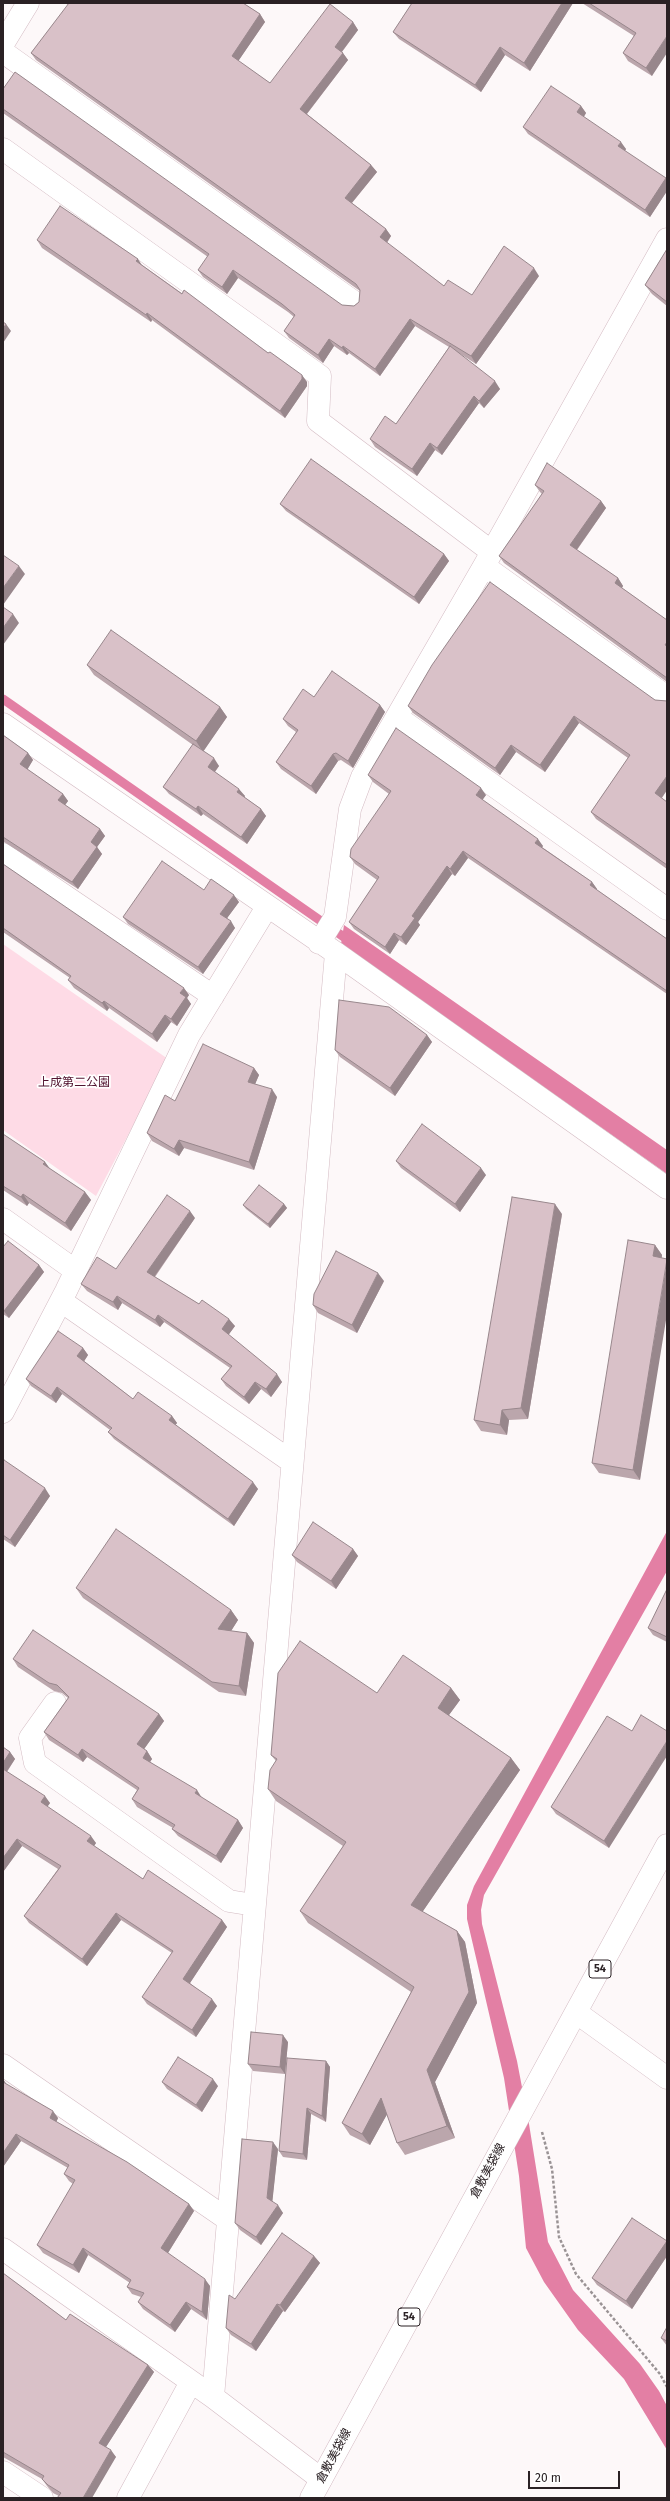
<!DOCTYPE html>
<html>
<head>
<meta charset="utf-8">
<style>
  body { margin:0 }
  #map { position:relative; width:670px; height:2501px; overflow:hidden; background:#fdf8f9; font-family:"Fira Sans",sans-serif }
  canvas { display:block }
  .frame { position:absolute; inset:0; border:4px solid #2a2124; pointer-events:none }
  .scale { position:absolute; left:528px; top:2471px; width:92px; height:18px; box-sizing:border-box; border:2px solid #2a2124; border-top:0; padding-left:5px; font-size:12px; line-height:14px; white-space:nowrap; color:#2a2124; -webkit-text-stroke:3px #fff; paint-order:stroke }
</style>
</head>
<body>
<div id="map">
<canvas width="670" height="2501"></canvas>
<div class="frame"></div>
<div class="scale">20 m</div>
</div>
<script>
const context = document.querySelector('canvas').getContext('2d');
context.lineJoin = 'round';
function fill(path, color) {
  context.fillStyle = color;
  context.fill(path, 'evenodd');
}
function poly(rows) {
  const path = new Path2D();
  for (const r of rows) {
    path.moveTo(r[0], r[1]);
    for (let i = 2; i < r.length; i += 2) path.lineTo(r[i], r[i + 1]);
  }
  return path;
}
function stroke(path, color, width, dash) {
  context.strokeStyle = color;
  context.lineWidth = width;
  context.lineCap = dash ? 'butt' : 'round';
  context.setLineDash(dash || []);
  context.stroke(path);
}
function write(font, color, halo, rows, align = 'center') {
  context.font = font + ' "Fira Sans","Noto Sans JP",sans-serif';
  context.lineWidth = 3.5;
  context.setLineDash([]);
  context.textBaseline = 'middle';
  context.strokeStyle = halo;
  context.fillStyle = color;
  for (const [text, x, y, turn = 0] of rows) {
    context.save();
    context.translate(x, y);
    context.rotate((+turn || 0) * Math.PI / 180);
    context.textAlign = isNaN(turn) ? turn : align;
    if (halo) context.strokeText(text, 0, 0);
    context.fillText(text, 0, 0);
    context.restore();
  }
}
const green = poly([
  [3,944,168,1059,96,1196,3,1130]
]);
const water = poly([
  [344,925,667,1150,667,1174,341,944],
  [667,1531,667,1571,484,1895,481,1910,482,1924,517,2061,529,2124,548,2242,573,2290,640,2364,659,2391,667,2406,667,2450,624,2379,578,2330,544,2282,526,2248,519,2176,504,2078,467,1919,467,1905,474,1886]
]);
const stream = poly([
  [3,699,351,942]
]);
const path = poly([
  [542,2132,552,2169,559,2237,576,2274,660,2374,667,2387]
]);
const minor = poly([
  [3,44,28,3],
  [3,52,354,302],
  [3,149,320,376,318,421,492,552],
  [484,566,667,697],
  [397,717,667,909],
  [3,724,336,953,667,1188],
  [3,854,213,996],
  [319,943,335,917,350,809,362,777,484,566,667,239],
  [3,1219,76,1271],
  [61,1301,292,1462],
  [3,1412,66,1291,189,1035,267,907],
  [55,1703,30,1738,35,1763,229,1901,254,1905],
  [577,2013,667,2078],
  [3,2065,227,2219],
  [3,2249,213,2397,321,2479],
  [213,2397,336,953],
  [3,2472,42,2498],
  [128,2498,191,2382]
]);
const primary = poly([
  [311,2498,667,1845]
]);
const wall = poly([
  [65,3,243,3,260,14,265,22,238,61,270,83,353,22,358,30,342,52,348,60,307,114,371,165,377,172,352,203,386,229,391,236,387,243,444,286,472,295,539,276,476,364,459,353,500,389,484,408,479,403,442,455,435,450,417,476,375,447,370,439,396,424,449,347,415,326,380,376,349,353,347,355,334,346,323,363,289,338,284,331,294,317,288,312,238,278,227,294,203,277,198,270,208,257,3,113,3,89,342,305,354,306,359,302,360,291,36,60,31,53,68,5],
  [412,3,573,3,530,71,505,55,481,92,399,39,393,32],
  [582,3,667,3,652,76,628,61,623,53,634,36],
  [581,106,586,113,584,117,626,149,625,151,667,180,667,191,650,217,528,134,523,127],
  [37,240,142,265,307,382,307,386,285,418,152,320,151,322,42,248],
  [667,249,667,306,652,294,645,285],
  [535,485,601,501,606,508,577,550,618,578,623,586,622,588,667,620,667,682,504,563,499,556,542,494,540,492],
  [280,504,444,554,449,561,419,604,286,511],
  [87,665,220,707,227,717,203,751,219,766,215,772,245,796,244,797,261,809,266,816,247,844,203,814,201,816,169,794,163,787,193,745,94,675],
  [314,697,380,705,385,712,353,768,341,760,338,761,316,794,281,769,276,762,296,732,288,726,283,719],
  [655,700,667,701,667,790,662,798,667,802,667,869,596,819,591,812,628,758,579,723,545,772,516,752,500,775,413,713,408,706],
  [3,735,28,753,33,760,27,769,63,794,68,801,65,805,100,829,105,836,97,847,102,854,78,889,4,842,3,842],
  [368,775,486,795,482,800,543,846,542,847,592,882,597,889,597,890,667,939,667,994,468,858,455,876,452,874,418,922,420,925,406,945,399,940,390,954,354,929,349,922,377,880,355,864,350,857,389,794,373,782],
  [3,864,189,995,187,998,191,1004,177,1026,171,1022,157,1042,109,1008,107,1011,74,988,68,980,70,978,3,932],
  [204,890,239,902,227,918,235,928,203,974,128,924,123,917],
  [427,1035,432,1042,395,1096,340,1057,335,1050],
  [254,1068,259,1075,255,1084,277,1097,254,1170,184,1148,179,1156,152,1141,147,1133,175,1101],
  [3,1134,45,1162,49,1168,85,1192,91,1200,71,1231,29,1203,27,1206,3,1190],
  [396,1161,486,1175,460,1212,401,1168],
  [284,1204,287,1208,270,1228,246,1209,243,1205],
  [562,1214,528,1419,509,1420,507,1435,481,1431,474,1420],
  [195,1218,155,1277,235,1326,228,1335,282,1382,271,1397,261,1389,249,1404,226,1386,221,1379,230,1368,164,1322,160,1327,122,1303,118,1310,87,1291,81,1284,116,1269],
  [655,1245,662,1255,640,1480,599,1473,592,1463],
  [3,1247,39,1265,44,1272,9,1318,3,1314],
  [384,1281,357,1333,318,1313,313,1305],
  [83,1348,88,1355,84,1361,133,1399,172,1416,177,1423,175,1425,258,1489,234,1526,114,1439,108,1432,110,1430,62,1394,56,1403,31,1386,26,1379],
  [3,1461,50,1496,15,1547,3,1539],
  [353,1549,358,1556,336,1589,297,1562,292,1555],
  [76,1588,231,1610,238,1620,231,1631,247,1633,254,1643,246,1696,219,1692,83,1598],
  [667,1589,667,1642,653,1635,648,1628],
  [13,1659,159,1714,164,1721,144,1749,147,1751,152,1759,150,1762,202,1798,238,1820,243,1828,221,1863,178,1836,172,1829,173,1828,137,1807,132,1799,137,1790,87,1757,83,1762,49,1740,44,1732,68,1698,62,1693,54,1691,18,1667],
  [451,1688,460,1700,449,1715,511,1758,520,1770,422,1912,457,1931,465,1942,477,2003,435,2082,455,2138,405,2155,397,2143,387,2114,370,2145,350,2135,342,2123,411,1992,308,1923,300,1911,343,1846,276,1801,268,1789,276,1761,271,1755,377,1693],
  [632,1731,609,1848,556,1814,551,1807],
  [3,1747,10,1752,15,1759,7,1772,50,1803,47,1807,96,1843,94,1846,143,1879,222,1920,227,1927,190,1983,217,2006,196,2037,147,2004,142,1997,172,1953,121,1920,87,1966,29,1923,24,1916,58,1869,22,1846,3,1872],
  [288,2042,285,2074,253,2071,248,2064],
  [326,2061,330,2067,326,2122,311,2114,307,2160,283,2157,279,2151],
  [3,2079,7,2085,58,2118,56,2122,189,2204,194,2211,168,2253,210,2286,207,2320,191,2309,175,2332,143,2309,138,2302,141,2297,132,2294,127,2287,130,2283,88,2255,79,2273,43,2253,37,2245,73,2184,69,2181,64,2174,68,2168,21,2141,3,2167],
  [162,2082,218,2086,202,2112,167,2089],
  [278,2149,272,2202,283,2213,261,2245,240,2230,235,2223],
  [667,2241,667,2256,632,2309,597,2285,592,2278],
  [314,2256,320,2263,285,2312,283,2311,256,2351,231,2335,226,2328,235,2299],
  [3,2273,66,2320,148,2365,154,2372,106,2447,116,2457,59,2496,53,2493,47,2486,42,2479,3,2457],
  [667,2327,667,2346,661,2338]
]);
const shadedWall = poly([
  [562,3,573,3,530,71,524,63],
  [260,14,265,22,237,63,232,56],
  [353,22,358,30,340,54,335,47],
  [667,36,667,53,652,76,646,68],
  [500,47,505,55,481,92,475,85],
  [343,53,348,60,305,116,300,109],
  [581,106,586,113,582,119,577,112],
  [621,142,626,149,623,154,618,146],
  [371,165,377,172,350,205,345,198],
  [666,178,667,180,667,191,650,217,645,210],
  [386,229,391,236,385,245,380,237],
  [138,259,143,267,136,261],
  [534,268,539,276,476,364,471,356],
  [233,270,238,278,227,294,222,287],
  [147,313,152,320,151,322,146,315],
  [410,319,415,326,380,376,375,369],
  [6,324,11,331,3,343,3,329],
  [329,339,334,346,323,363,318,355],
  [343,346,349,353,347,355,342,348],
  [302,375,307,382,307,386,285,418,280,411],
  [495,381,500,389,484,408,479,401],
  [474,396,479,403,442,455,437,448],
  [430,443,435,450,417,476,412,469],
  [601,501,606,508,575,552,570,545],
  [444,554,449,561,419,604,414,597],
  [19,566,25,574,3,605,3,588],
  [618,578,623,586,620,590,615,583],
  [13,614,19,623,3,645,3,628],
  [380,705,385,712,353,768,348,761],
  [220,707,227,717,203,752,196,741],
  [574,716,579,723,545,772,540,765],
  [511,745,516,752,500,775,495,768],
  [28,753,33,760,26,772,20,764],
  [333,754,338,761,316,794,311,786],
  [214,758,219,766,213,774,208,767],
  [667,776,667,790,660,800,655,793],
  [481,788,486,795,481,802,476,795],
  [239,789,245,796,243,800,237,792],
  [63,794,68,801,63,808,58,800],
  [198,806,203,814,201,816,196,809],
  [261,809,266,816,247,844,241,837],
  [100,829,105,836,97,847,102,854,78,889,72,882,91,842],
  [538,839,543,846,540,850,535,843],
  [463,851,468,858,455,876,450,869],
  [447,866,452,874,418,922,420,925,406,945,401,937,412,916],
  [592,882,597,889,595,892,590,885],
  [234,895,239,902,225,921,220,914],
  [231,921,235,928,203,974,198,967],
  [394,933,399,940,390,954,385,947],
  [184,988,189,995,187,998,191,1004,177,1026,171,1019,180,993],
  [104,1001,109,1008,107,1011,102,1003],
  [165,1015,171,1022,157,1042,152,1034],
  [427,1035,432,1042,395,1096,390,1088],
  [254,1068,259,1075,253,1089,248,1082],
  [272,1089,277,1097,254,1170,249,1162],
  [179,1140,184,1148,179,1156,174,1149],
  [45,1162,51,1170,43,1164],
  [481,1168,486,1175,460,1212,455,1204],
  [85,1192,91,1200,71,1231,65,1223],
  [23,1194,29,1203,27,1206,21,1197],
  [284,1204,287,1208,270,1228,268,1224],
  [555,1204,562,1214,528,1419,521,1408],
  [190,1211,195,1218,152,1280,147,1272],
  [655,1245,662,1255,660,1267,653,1256],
  [667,1260,667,1314,640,1480,633,1470],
  [39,1265,44,1272,9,1318,4,1311],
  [378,1273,384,1281,357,1333,352,1325],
  [117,1296,122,1303,118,1310,113,1302],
  [158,1315,164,1322,160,1327,155,1320],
  [229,1319,235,1326,227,1337,222,1329],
  [83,1348,88,1355,83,1363,77,1356],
  [277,1374,282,1382,271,1397,266,1389],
  [255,1382,261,1389,249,1404,244,1397],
  [57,1387,62,1394,56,1403,51,1396],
  [502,1410,509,1420,507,1435,500,1425],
  [172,1416,177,1423,174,1427,169,1420],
  [253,1482,258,1489,234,1526,228,1519],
  [45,1488,50,1496,15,1547,10,1540],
  [353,1549,358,1556,336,1589,331,1581],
  [231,1610,238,1620,226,1639,218,1629],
  [247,1633,254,1643,246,1696,239,1686],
  [451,1688,460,1700,446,1719,438,1708],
  [159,1714,164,1721,142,1752,137,1744],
  [667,1741,667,1756,609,1848,604,1841],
  [82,1749,87,1757,83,1762,78,1755],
  [147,1751,152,1759,148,1765,143,1758],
  [10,1752,15,1759,5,1774,3,1772,3,1763],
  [511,1758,520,1770,419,1917,411,1905],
  [197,1790,202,1798,195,1793],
  [45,1796,50,1803,45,1810,41,1802],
  [238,1820,243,1828,221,1863,216,1856],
  [91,1836,96,1843,92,1849,87,1841],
  [17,1839,22,1846,3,1872,3,1858],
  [116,1913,121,1920,87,1966,82,1959],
  [222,1920,227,1927,188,1986,183,1979],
  [457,1931,465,1942,477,2003,435,2082,455,2138,447,2126,427,2070],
  [212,1999,217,2006,196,2037,192,2030],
  [283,2035,288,2042,285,2074,280,2067],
  [326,2061,330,2067,326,2122,322,2116],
  [3,2079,7,2085,3,2084],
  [213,2079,218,2086,202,2112,196,2105],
  [381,2098,390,2109,370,2145,362,2134],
  [307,2108,311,2114,307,2160,303,2154],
  [53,2111,58,2118,55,2125,50,2118],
  [16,2134,21,2141,3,2167,3,2153],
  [273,2142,278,2149,272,2205,267,2198],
  [189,2204,194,2211,166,2256,161,2248],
  [278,2205,283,2213,261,2245,256,2237],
  [667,2241,667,2256,632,2309,626,2301],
  [83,2248,88,2255,79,2273,73,2265],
  [314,2256,320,2263,285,2312,280,2305],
  [205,2279,210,2286,207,2320,202,2312],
  [186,2302,191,2309,175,2332,170,2325],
  [277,2304,283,2311,256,2351,251,2344],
  [148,2365,154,2372,104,2450,99,2443],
  [111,2450,116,2457,92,2498,83,2498]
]);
const building = poly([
  [69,3,243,3,260,14,232,56,270,83,330,4,353,22,335,47,343,53,300,109,371,165,345,198,386,229,380,237,444,286,448,280,472,295,504,246,534,268,471,356,410,319,375,369,343,346,342,348,329,339,318,355,284,331,295,315,282,304,233,270,222,287,198,270,209,254,3,109,3,89,15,72,342,305,354,306,359,302,360,290,356,284,31,53,69,3],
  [412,3,562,3,524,63,500,47,475,85,393,32,412,3],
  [589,3,667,3,667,36,646,68,623,53,636,33,589,3],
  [551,86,581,106,577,112,621,142,618,146,666,178,645,210,523,127,551,86],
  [60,206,138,259,136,261,182,294,184,290,268,353,270,352,302,375,302,379,280,411,147,313,146,315,37,240,60,206],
  [667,249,667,302,645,285,667,249],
  [3,322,6,324,3,329,3,322],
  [450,346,495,381,479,401,474,396,437,448,430,443,412,469,370,439,385,416,396,424,450,346],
  [311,459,444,554,414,597,280,504,311,459],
  [547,463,601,501,570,545,618,578,615,583,667,620,667,642,665,645,667,646,667,678,499,556,544,491,535,485,547,463],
  [3,555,19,566,3,588,3,555],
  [490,582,655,700,667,701,667,776,655,793,667,802,667,865,591,812,630,755,574,716,540,765,511,745,495,768,408,706,432,665,490,582],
  [3,607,13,614,3,628,3,607],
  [111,630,220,707,196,741,87,665,111,630],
  [332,671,380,705,348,761,336,753,333,754,311,786,276,762,298,730,283,719,303,689,314,697,332,671],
  [396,728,481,788,476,795,538,839,535,843,592,882,590,885,667,939,667,991,463,851,450,869,447,866,412,916,415,918,401,937,394,933,385,947,349,922,379,877,350,857,351,849,391,791,368,775,396,728],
  [3,735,28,753,20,764,63,794,58,800,100,829,91,842,97,847,72,882,3,837,3,735],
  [193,744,214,758,208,767,239,789,237,792,261,809,241,837,198,806,196,809,163,787,193,744],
  [162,861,204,890,211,879,234,895,220,914,231,921,198,967,123,917,162,861],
  [3,864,184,988,180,993,186,997,171,1019,165,1015,152,1034,104,1001,102,1003,68,980,71,976,3,928,3,864],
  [339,1000,389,1007,427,1035,390,1088,335,1050,339,1000],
  [203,1044,254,1068,248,1082,272,1089,249,1162,179,1140,174,1149,147,1133,165,1095,175,1101,203,1044],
  [422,1124,481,1168,455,1204,396,1161,422,1124],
  [3,1134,45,1162,43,1164,85,1192,65,1223,23,1194,21,1197,3,1186,3,1134],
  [259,1185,284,1204,268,1224,243,1205,259,1185],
  [167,1195,190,1211,147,1272,199,1304,202,1300,229,1319,222,1329,277,1374,266,1389,255,1382,244,1397,221,1379,232,1366,158,1315,155,1320,117,1296,113,1302,81,1284,97,1257,116,1269,167,1195],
  [512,1197,555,1204,521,1408,502,1410,500,1425,474,1420,512,1197],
  [628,1240,655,1245,653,1256,667,1259,633,1470,592,1463,628,1240],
  [8,1241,39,1265,4,1311,3,1311,3,1247,8,1241],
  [336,1251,378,1273,352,1325,313,1305,314,1294,336,1251],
  [58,1331,83,1348,77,1356,133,1399,138,1392,172,1416,169,1420,253,1482,228,1519,108,1432,112,1428,57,1387,51,1396,26,1379,58,1331],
  [4,1460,45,1488,10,1540,3,1535,3,1461,4,1460],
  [313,1522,353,1549,331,1581,292,1555,313,1522],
  [116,1529,231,1610,218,1629,247,1633,239,1686,212,1682,76,1588,116,1529],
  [667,1589,667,1637,648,1628,667,1589],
  [33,1630,159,1714,137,1744,147,1751,143,1758,197,1790,195,1793,238,1820,216,1856,172,1829,175,1825,132,1799,139,1788,82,1749,78,1755,44,1732,69,1697,57,1685,49,1683,13,1659,33,1630],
  [300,1641,377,1693,403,1655,451,1688,438,1708,511,1758,411,1905,457,1931,469,1992,427,2070,447,2126,397,2143,381,2098,362,2134,342,2123,414,1987,300,1911,346,1842,268,1789,270,1770,277,1759,271,1755,278,1673,300,1641],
  [641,1715,667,1731,667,1741,604,1841,551,1807,607,1716,632,1731,641,1715],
  [3,1747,10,1752,3,1763,3,1747],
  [3,1769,45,1796,41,1802,91,1836,87,1841,143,1879,148,1870,222,1920,183,1979,212,1999,192,2030,142,1997,173,1951,116,1913,82,1959,24,1916,61,1866,17,1839,3,1858,3,1769],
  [251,2032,283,2035,280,2067,248,2064,251,2032],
  [178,2057,213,2079,196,2105,162,2082,178,2057],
  [287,2058,326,2061,322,2116,307,2108,303,2154,279,2151,287,2058],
  [3,2082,53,2111,50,2118,127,2162,189,2204,161,2248,205,2279,202,2312,186,2302,170,2325,138,2302,144,2293,127,2287,131,2280,83,2248,73,2265,37,2245,75,2180,64,2174,69,2165,16,2134,3,2153,3,2082],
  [242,2139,273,2142,267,2198,278,2205,256,2237,235,2223,242,2139],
  [632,2218,667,2241,626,2301,592,2278,632,2218],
  [282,2233,314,2256,280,2305,277,2304,251,2344,226,2328,229,2295,235,2299,282,2233],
  [3,2273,66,2320,70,2314,148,2365,99,2443,111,2450,83,2498,57,2498,61,2493,48,2485,42,2479,44,2476,3,2452,3,2273],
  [667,2327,667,2341,661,2338,667,2327]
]);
const shields = [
  [600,1969,22],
  [409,2317,22]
];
const shieldNames = [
  ["54",600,1969],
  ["54",409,2317]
];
const parkNames = [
  ["上成第二公園",74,1083]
];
const streetNames = [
  ["倉敷美袋線",488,2171,-62],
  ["倉敷美袋線",334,2456,-62]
];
fill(green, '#fedbe6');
fill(water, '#e37fa4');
stroke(stream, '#e37fa4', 9);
stroke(minor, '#d3bac2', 23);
stroke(primary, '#d3bac2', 23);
stroke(path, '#9a9395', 2.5, [3, 2]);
stroke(minor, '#fff', 22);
stroke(primary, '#fff', 22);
fill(wall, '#bba6ac');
fill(shadedWall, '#98878c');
fill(building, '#d9c1c8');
stroke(building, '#98878c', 1);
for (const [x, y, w] of shields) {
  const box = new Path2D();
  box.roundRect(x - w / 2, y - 9, w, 18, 3);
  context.fillStyle = '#fff';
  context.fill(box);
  stroke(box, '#2a2124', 1);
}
write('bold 11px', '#2a2124', null, shieldNames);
write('12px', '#51132f', '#fff', parkNames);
write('12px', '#2a2124', '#fff', streetNames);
</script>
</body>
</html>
